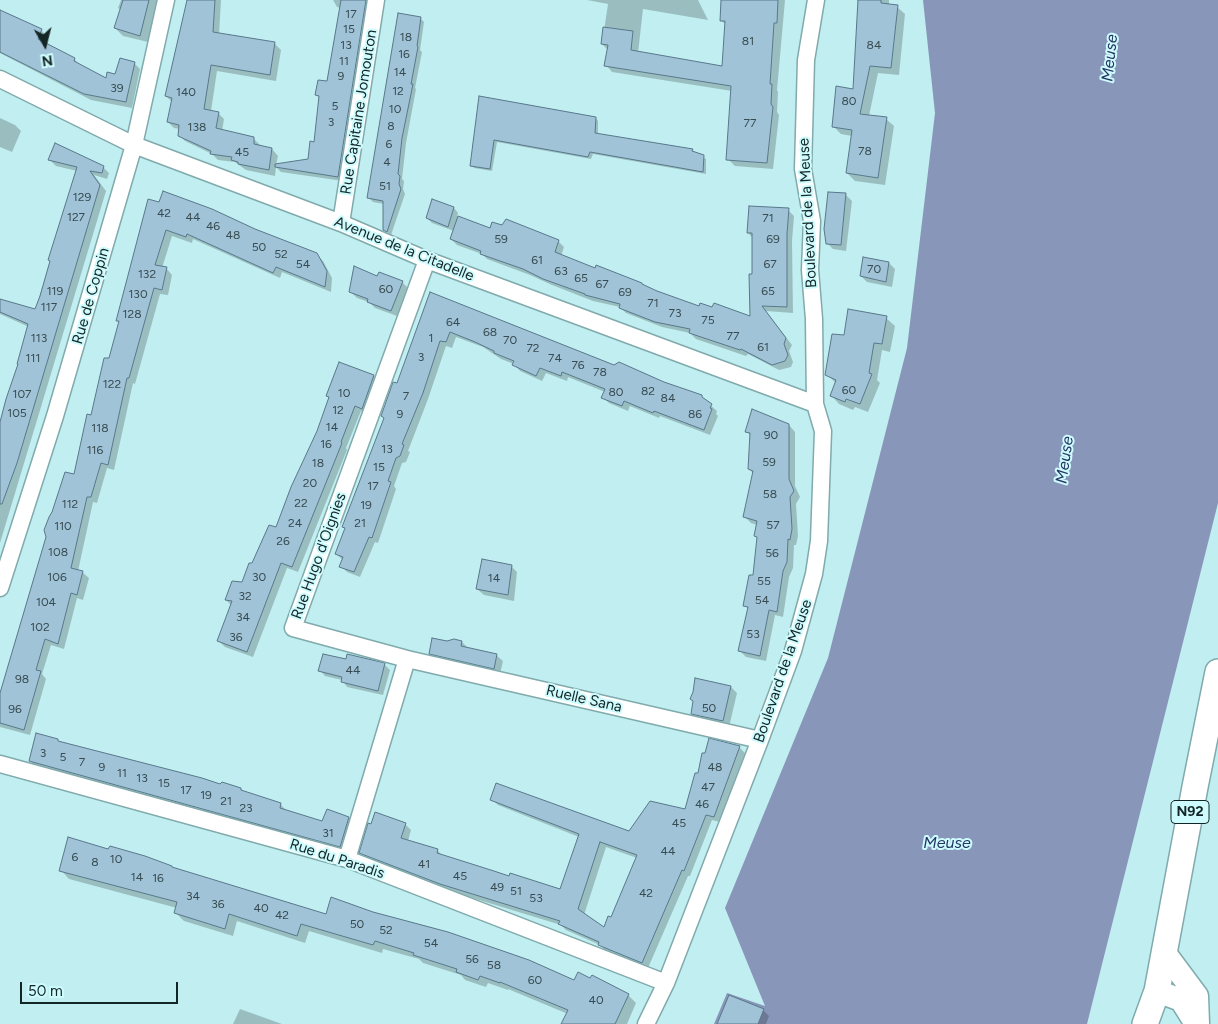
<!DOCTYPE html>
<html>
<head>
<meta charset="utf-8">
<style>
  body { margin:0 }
  #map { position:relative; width:1218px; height:1024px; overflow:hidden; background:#c1eef0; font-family:Figtree,sans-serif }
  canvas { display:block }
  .north { position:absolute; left:20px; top:20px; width:50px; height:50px; -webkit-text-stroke:4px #cefbfd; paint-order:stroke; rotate:172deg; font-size:14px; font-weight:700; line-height:20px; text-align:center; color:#142526 }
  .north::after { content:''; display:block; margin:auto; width:18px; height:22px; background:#142526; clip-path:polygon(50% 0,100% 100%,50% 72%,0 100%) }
  .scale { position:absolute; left:20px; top:982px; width:158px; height:22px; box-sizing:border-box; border:2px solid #142526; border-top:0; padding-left:6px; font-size:15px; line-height:18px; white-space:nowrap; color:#142526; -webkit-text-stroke:4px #cefbfd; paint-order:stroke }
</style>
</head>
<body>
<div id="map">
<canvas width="1218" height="1024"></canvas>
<div class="north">N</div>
<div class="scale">50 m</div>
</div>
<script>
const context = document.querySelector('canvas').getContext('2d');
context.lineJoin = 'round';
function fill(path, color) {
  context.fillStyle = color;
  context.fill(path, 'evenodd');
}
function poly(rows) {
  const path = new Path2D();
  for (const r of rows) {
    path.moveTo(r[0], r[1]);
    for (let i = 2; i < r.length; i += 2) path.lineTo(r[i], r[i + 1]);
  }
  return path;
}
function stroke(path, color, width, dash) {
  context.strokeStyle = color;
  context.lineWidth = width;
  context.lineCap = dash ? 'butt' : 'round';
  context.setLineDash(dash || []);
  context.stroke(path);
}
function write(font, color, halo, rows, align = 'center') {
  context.font = font + ' Figtree,sans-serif';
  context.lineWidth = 4;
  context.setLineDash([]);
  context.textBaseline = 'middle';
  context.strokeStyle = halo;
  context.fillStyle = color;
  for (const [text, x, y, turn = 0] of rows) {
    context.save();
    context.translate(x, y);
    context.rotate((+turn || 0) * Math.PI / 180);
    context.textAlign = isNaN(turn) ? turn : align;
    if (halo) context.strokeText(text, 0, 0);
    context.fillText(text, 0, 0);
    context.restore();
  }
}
const water = poly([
  [923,0,1218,0,1218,503,1087,1024,714,1024,727,993,765,1006,725,908,828,658,907,348,935,113]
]);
const shadow = poly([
  [121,0,157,0,148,42,123,36,115,28,121,10,118,8],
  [188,0,221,0,219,35,275,44,281,50,276,81,217,71,211,111,218,113,224,119,222,131,254,139,260,145,260,147,272,149,278,156,276,165,310,160,315,144,320,98,317,95,328,83,341,8,337,7,333,0,371,0,343,181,281,172,276,167,275,176,246,170,235,162,218,160,212,154,185,141,179,135,180,129,174,128,168,122,172,102,166,96],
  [587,0,698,0,708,20,643,9,638,53,723,67,726,25,721,20,722,0,785,0,777,90,778,92,777,112,779,115,773,169,735,166,728,159,732,91,612,72,606,65,608,50,602,44,608,4],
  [857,0,889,0,889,5,897,7,905,14,899,75,878,73,869,116,886,119,894,126,885,185,855,181,847,173,852,136,841,134,833,126,854,90,859,2],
  [0,16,41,30,47,36,44,44,74,59,81,66,107,80,134,63,140,69,132,108,91,100,0,53],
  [420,18,424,22,420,50,422,52,415,88,416,89,406,143,402,179,404,181,403,189,405,194,391,235,384,230,384,204,373,202,368,197],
  [480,97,596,118,598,121,598,134,692,150,706,159,706,174,593,154,591,159,497,142,492,171,474,168,472,165],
  [0,118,15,125,21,131,12,152,0,147],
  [50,160,103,167,109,173,107,179,94,175,106,191,0,543,0,424,20,365,29,327,0,314,0,300,35,311,77,171,56,166],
  [846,195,852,201,846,251,833,249,827,243],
  [149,201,254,230,316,254,323,261,332,278,331,292,282,272,280,278,193,239,192,243,172,236,162,268,166,268,172,275,168,295,160,294,135,384,133,383,114,470,107,468,97,503,93,502,78,571,82,572,89,578,83,600,77,598,64,649,51,645,42,674,46,679,30,735,0,727,0,697,75,476,110,360,120,323,118,320],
  [454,208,458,213,457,217,490,229,558,241,564,247,561,256,645,287,700,307,751,317,753,275,753,238,748,233,788,210,794,216,792,241,793,313,766,311,792,345,789,351,793,362,791,367,779,370,748,354,746,356,696,339,690,333,662,327,626,313,620,307,593,301,552,285,530,275,487,259,482,254,457,245,451,239,454,231,432,223,427,218],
  [889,263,895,269,892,287,867,282,861,276],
  [402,282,408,288,397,316,375,308,369,302,357,298,351,292],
  [431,294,708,403,717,411,716,414,718,416,710,435,660,416,659,418,630,406,628,411,609,403,603,397,605,392,568,377,567,381,546,373,542,381,520,371,514,364,501,359,483,347,456,337,452,348,446,346,428,399,408,451,410,452,406,462,402,463,394,486,396,489,378,543,375,542,360,577,347,572,341,566,343,560,336,554,346,529,344,527],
  [886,318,895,326,890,352,882,350,877,380,880,383,868,412,855,407,853,410,839,404,831,395,836,383,826,374,845,337],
  [340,363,374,376,380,382,368,414,361,411,346,448,347,450,298,572,287,568,253,657,225,647,219,641,232,606,226,600,243,583,277,529,318,431],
  [789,425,795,432,795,486,800,497,796,504,798,536,796,545,794,545,793,568,789,577,783,617,775,615,766,661,746,657,740,651,748,609,745,605,754,576,758,538,755,535,757,525,751,523,745,517,754,474,749,469,751,436,746,431],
  [511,566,517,572,514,601,484,595,477,589],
  [447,642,462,642,468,648,496,655,503,661,500,674,436,659,430,653],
  [347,661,385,665,390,670,383,695,347,687,342,680,325,676,320,670],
  [696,679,731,687,737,693,729,727,698,720,692,713],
  [57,740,60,743,221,786,241,789,244,792,280,804,287,811,323,822,349,818,355,824,346,852,36,767,30,761],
  [739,747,745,753,720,822,712,820,690,876,688,876,648,968,605,950,600,945,566,930,561,925,453,892,367,859,361,853,405,824,411,830,408,841,437,850,443,856,493,872,561,891,579,837,498,805,492,799,629,833,686,811],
  [606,847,637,858,611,918,604,929,584,915],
  [172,867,174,869,326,915,628,995,636,1003,627,1024,563,1024,568,1014,508,989,508,990,488,983,486,987,465,980,461,975,423,963,419,959,383,949,382,953,309,931,305,943,237,921,233,936,184,921,175,912,177,908,69,879,61,870],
  [240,1009,282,1024,233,1024],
  [763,1010,769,1016,766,1024,719,1024]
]);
const building = poly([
  [123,0,149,0,140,36,114,28,123,0],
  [187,0,215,0,213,32,275,42,270,75,211,65,204,109,219,112,216,128,254,137,254,144,272,148,269,170,238,164,238,162,231,160,232,157,210,154,211,151,178,136,179,125,167,122,172,98,165,96,187,0],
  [341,0,366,0,338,177,275,167,275,164,308,159,310,141,314,142,319,96,315,95,318,80,327,81,341,0],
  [721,0,778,0,777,23,774,23,770,84,772,84,771,104,773,107,767,163,726,160,731,86,604,66,608,45,601,44,603,27,633,31,631,50,722,66,725,21,720,21,721,0],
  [858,0,881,0,881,3,898,5,891,68,870,66,860,114,887,117,878,178,846,173,852,130,832,127,836,86,853,89,858,0],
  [0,10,42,29,38,39,75,58,74,61,106,78,107,72,115,74,120,58,135,62,126,102,84,94,0,52,0,10],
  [398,13,421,17,417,46,418,47,411,84,413,84,402,138,398,174,400,176,399,184,401,189,387,232,383,230,383,201,367,198,398,13],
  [479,96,596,117,595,133,693,149,692,151,704,155,703,172,590,152,588,157,494,140,490,169,470,166,479,96],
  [55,143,104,166,102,173,90,171,100,185,17,463,2,504,0,504,0,422,6,399,18,364,17,364,28,324,0,312,0,299,35,309,40,296,50,261,48,260,77,167,48,160,55,143],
  [163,191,212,209,255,229,317,253,327,271,325,287,276,267,273,273,187,234,186,237,166,230,155,265,167,267,162,290,154,288,129,378,127,378,108,465,101,463,91,497,87,497,71,568,83,571,77,595,71,593,58,644,45,639,36,670,41,671,24,730,0,723,0,693,46,537,44,530,49,517,52,512,65,472,74,474,87,414,91,415,104,358,109,358,119,321,116,321,148,199,159,202,163,191],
  [828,192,846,193,841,245,826,244,824,229,828,192],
  [432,199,454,207,448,227,426,218,432,199],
  [749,206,789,208,787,234,787,307,762,306,786,338,784,344,788,355,785,361,772,365,741,349,740,350,689,333,690,329,655,322,619,308,620,304,585,295,585,294,543,279,523,269,480,254,481,251,450,239,458,216,490,228,492,222,502,225,506,219,559,240,555,252,595,268,596,265,642,283,642,284,657,291,699,306,700,303,712,307,714,303,750,316,749,274,752,274,752,233,747,233,749,206],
  [863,257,889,262,886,282,860,276,863,257],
  [354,266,377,276,379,272,403,281,391,311,367,302,368,299,349,292,354,266],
  [430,292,614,365,619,362,664,382,702,395,702,397,712,404,710,408,712,409,704,430,654,411,653,413,624,401,622,406,601,398,605,389,562,372,561,376,540,368,536,376,512,365,514,361,494,353,494,351,475,342,450,332,446,342,440,341,423,393,402,444,404,445,400,456,396,458,388,481,391,482,372,538,369,537,354,572,339,567,343,557,335,554,345,528,342,527,384,418,381,416,393,382,397,383,430,292],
  [848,309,887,316,882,344,874,343,869,373,872,374,860,404,846,399,845,402,830,396,836,380,825,375,832,334,844,335,848,309],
  [339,362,374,375,362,409,355,406,341,442,342,443,292,567,281,563,247,652,217,641,232,601,225,600,232,581,242,582,249,563,252,563,269,525,276,527,291,487,317,431,329,397,326,396,339,362],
  [752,409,789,424,789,479,794,491,790,497,792,529,790,540,788,539,787,562,783,571,777,612,769,610,760,656,738,651,748,607,743,606,749,575,753,575,757,537,754,536,757,521,743,517,753,471,748,469,750,433,745,432,752,409],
  [482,559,512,565,508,595,476,589,482,559],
  [432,638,447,641,454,639,462,641,461,646,497,654,494,669,429,654,432,638],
  [323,654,346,659,347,654,385,663,378,691,341,682,342,677,318,671,323,654],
  [695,678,731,686,723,721,691,714,693,701,690,699,693,692,695,678],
  [36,733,58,739,58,741,202,778,220,784,222,782,241,788,241,790,281,803,280,808,322,821,327,809,349,817,340,847,29,761,36,733],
  [709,738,740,746,714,817,706,815,684,871,682,870,642,963,598,945,599,942,558,924,560,921,440,884,359,853,368,823,371,824,375,812,406,823,401,838,438,849,437,853,494,871,509,876,510,873,560,889,579,834,490,800,496,783,629,831,650,801,685,809,695,773,698,773,702,753,705,753,709,738],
  [600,842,637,855,611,917,608,916,604,927,578,909,600,842],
  [68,837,108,849,110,846,145,856,172,866,172,867,326,914,331,897,373,912,448,932,529,960,574,980,578,972,590,978,592,975,629,994,615,1024,561,1024,568,1010,500,982,500,983,480,976,478,980,456,972,457,969,413,955,414,953,375,941,373,945,301,924,297,936,229,914,225,929,174,913,177,902,59,871,68,837],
  [729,995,764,1009,758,1024,717,1024,729,995]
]);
const minor = poly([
  [0,79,134,145,341,223,427,260,815,404],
  [341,223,376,0],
  [0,588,55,416,134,145,166,0],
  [407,659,760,740],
  [0,764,347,859,666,983],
  [347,859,407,659,293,628,427,260],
  [646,1024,666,983,760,740,793,651,814,574,819,541,823,431,815,404,814,319,810,270,812,221,803,169,806,60,816,0]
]);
const secondary = poly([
  [1165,953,1197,996,1198,1024],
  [1157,991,1181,1000,1196,1024]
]);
const primary = poly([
  [1145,1024,1157,991,1195,787,1218,672]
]);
const numberNames = [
  ["17",351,14],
  ["15",349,29],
  ["18",406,37],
  ["81",748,41],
  ["13",346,45],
  ["84",874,45],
  ["16",404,54],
  ["11",344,61],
  ["14",400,72],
  ["9",341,76],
  ["39",117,88],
  ["12",398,91],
  ["140",186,92],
  ["80",849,101],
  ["5",335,106],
  ["10",395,109],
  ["3",331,122],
  ["77",750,123],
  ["8",391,126],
  ["138",197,127],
  ["6",389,144],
  ["78",865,151],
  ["45",242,152],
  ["4",387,162],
  ["51",385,186],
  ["129",82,197],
  ["42",164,213],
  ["127",76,217],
  ["44",193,217],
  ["71",768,218],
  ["46",213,226],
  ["48",233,235],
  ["59",501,239],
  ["69",773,239],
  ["50",259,247],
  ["52",281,254],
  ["61",537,260],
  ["54",303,264],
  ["67",770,264],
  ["70",874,269],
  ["63",561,271],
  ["132",147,274],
  ["65",581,278],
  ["67",602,284],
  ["60",386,289],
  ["119",55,291],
  ["65",768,291],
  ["69",625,292],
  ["130",138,294],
  ["71",653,303],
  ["117",49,307],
  ["73",675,313],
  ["128",132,314],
  ["75",708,320],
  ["64",453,322],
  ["68",490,332],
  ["77",733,336],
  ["113",39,338],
  ["1",431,338],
  ["70",510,340],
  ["61",763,347],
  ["72",533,348],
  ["3",421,357],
  ["111",33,358],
  ["74",555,358],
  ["76",578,365],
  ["78",600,372],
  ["122",112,384],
  ["60",849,390],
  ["82",648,391],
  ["80",616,392],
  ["10",344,393],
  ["107",22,394],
  ["7",406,396],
  ["84",668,398],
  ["12",338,410],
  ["105",17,413],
  ["9",400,414],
  ["86",695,414],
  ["14",332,427],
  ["118",100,428],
  ["90",771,435],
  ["16",326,444],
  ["13",387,449],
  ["116",95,450],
  ["59",769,462],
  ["18",318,463],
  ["15",379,467],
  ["20",310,483],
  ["17",373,486],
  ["58",770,494],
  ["22",301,503],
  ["112",70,504],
  ["19",366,505],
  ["24",295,523],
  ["21",360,523],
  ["57",773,525],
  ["110",63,526],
  ["26",283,541],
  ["108",58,552],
  ["56",772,553],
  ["106",57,577],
  ["30",259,577],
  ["14",494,578],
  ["55",764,581],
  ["32",245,596],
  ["54",762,600],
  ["104",46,602],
  ["34",243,617],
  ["102",40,627],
  ["53",753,634],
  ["36",236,637],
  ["44",353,670],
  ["98",22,679],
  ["50",709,708],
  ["96",15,709],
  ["3",43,753],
  ["5",63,757],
  ["7",82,762],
  ["9",102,767],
  ["48",715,767],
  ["11",122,773],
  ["13",142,778],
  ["15",164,783],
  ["47",708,787],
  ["17",186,790],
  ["19",206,795],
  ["21",226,801],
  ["46",702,804],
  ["23",246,808],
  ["45",679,823],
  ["31",328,833],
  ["44",668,851],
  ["6",75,857],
  ["10",116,859],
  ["8",95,862],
  ["41",424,864],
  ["45",460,876],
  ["14",137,877],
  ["16",158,878],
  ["49",497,887],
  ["51",516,891],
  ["42",646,893],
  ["34",193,896],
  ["53",536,898],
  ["36",218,904],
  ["40",261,908],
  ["42",282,915],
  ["50",357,924],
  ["52",386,930],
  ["54",431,943],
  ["56",472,959],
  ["58",494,965],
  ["60",535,980],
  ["40",596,1000]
];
const shields = [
  [1190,812,38]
];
const shieldNames = [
  ["N92",1190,812]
];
const streetNames = [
  ["Rue Capitaine Jomouton",359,112,-81],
  ["Boulevard de la Meuse",808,213,-93],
  ["Avenue de la Citadelle",404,249,22],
  ["Rue de Coppin",91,296,-74],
  ["Rue Hugo d'Oignies",319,556,-70],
  ["Boulevard de la Meuse",783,671,-71],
  ["Ruelle Sana",584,699,13],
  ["Rue du Paradis",337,859,18]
];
const waterNames = [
  ["Meuse",1110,58,-84],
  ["Meuse",1065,460,-82],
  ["Meuse",947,843]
];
fill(water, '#8896b9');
fill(shadow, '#0003');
fill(building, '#a1c3d7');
stroke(building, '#58788a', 1);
stroke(minor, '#80aaac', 19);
stroke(secondary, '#80aaac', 25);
stroke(primary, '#80aaac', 28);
stroke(minor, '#fff', 16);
stroke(secondary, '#fff', 22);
stroke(primary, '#fff', 25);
write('12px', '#374c52', null, numberNames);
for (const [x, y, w] of shields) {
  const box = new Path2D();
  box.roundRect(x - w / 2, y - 11.5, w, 23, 4);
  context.fillStyle = '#cefbfd';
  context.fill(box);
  stroke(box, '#142526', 1);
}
write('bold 14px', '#142526', null, shieldNames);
write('15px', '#142526', '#cefbfd', streetNames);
write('italic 16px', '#253463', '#cefbfd', waterNames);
</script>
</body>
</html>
